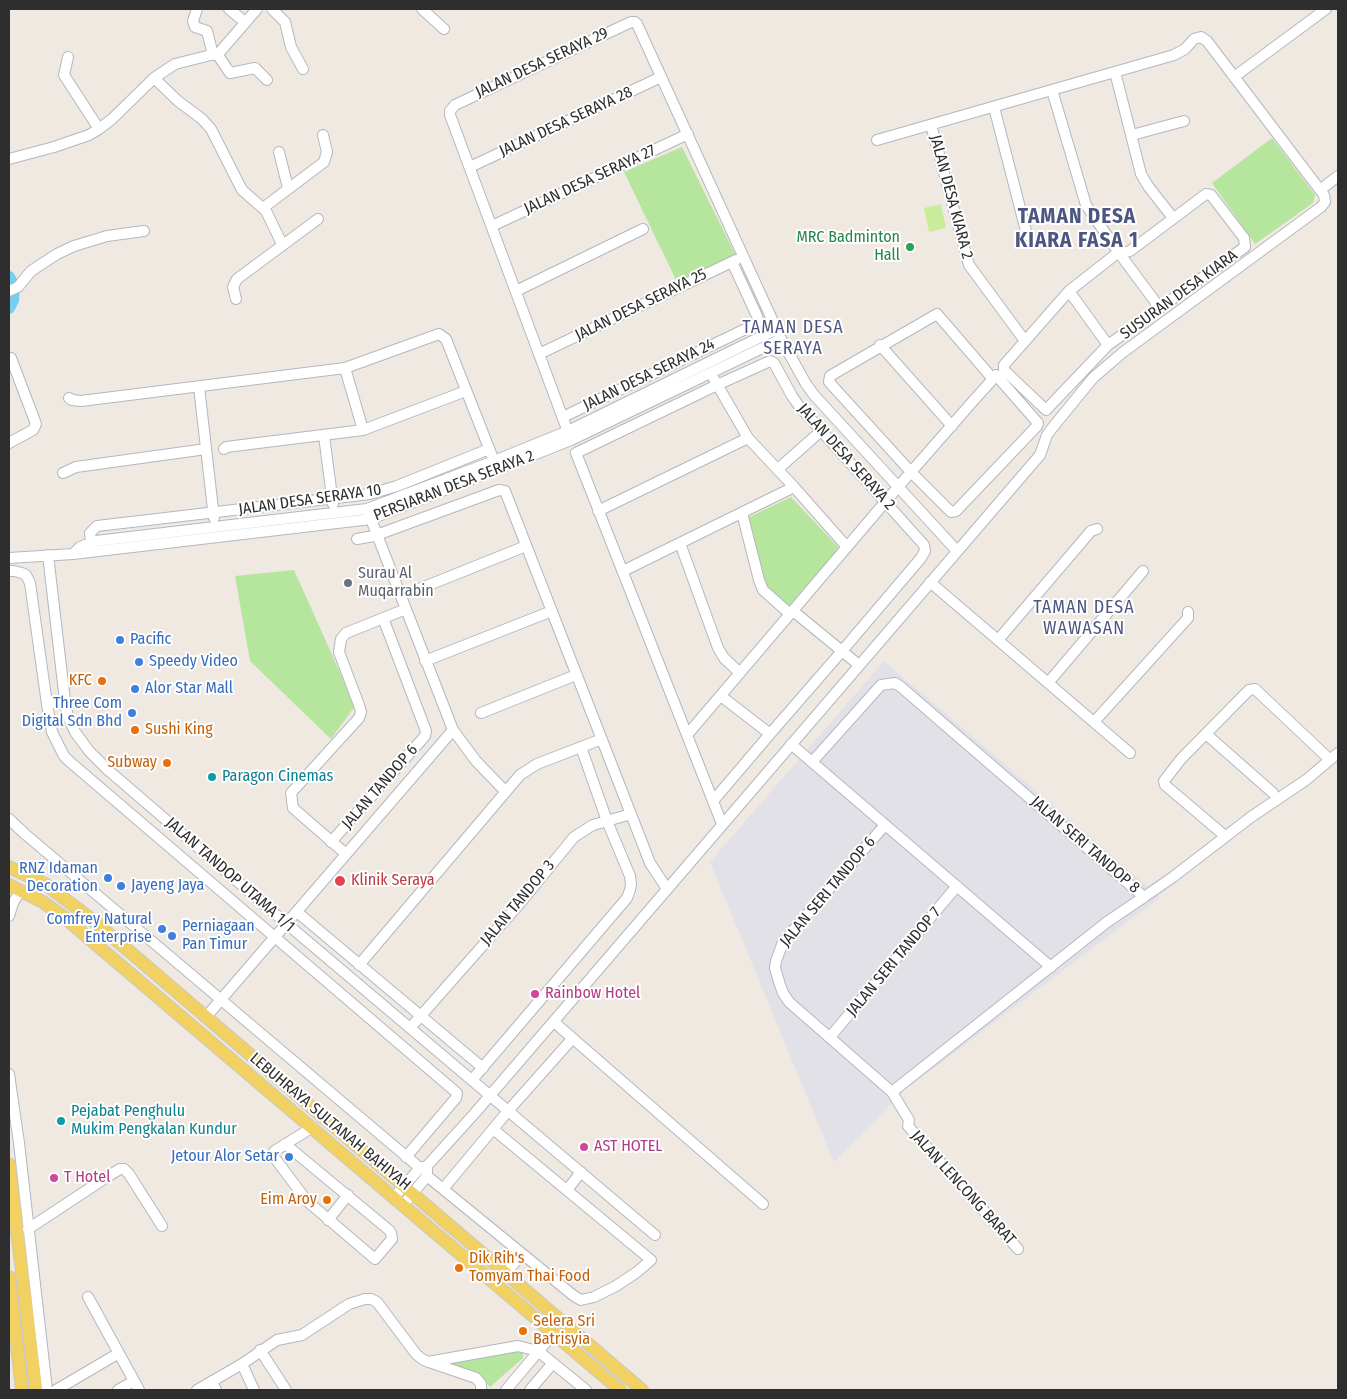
<!DOCTYPE html>
<html>
<head>
<meta charset="utf-8">
<style>
  body { margin:0 }
  #map { position:relative; width:1347px; height:1399px; overflow:hidden; background:#efe9e1; font-family:"Fira Sans Condensed",sans-serif }
  canvas { display:block }
  .frame { position:absolute; inset:0; border:10px solid #2e2e2e; pointer-events:none }
</style>
</head>
<body>
<div id="map">
<canvas width="1347" height="1399"></canvas>
<div class="frame"></div>
</div>
<script>
const context = document.querySelector('canvas').getContext('2d');
context.lineJoin = 'round';
function fill(path, color) {
  context.fillStyle = color;
  context.fill(path, 'evenodd');
}
function poly(rows) {
  const path = new Path2D();
  for (const r of rows) {
    path.moveTo(r[0], r[1]);
    for (let i = 2; i < r.length; i += 2) path.lineTo(r[i], r[i + 1]);
  }
  return path;
}
function stroke(path, color, width, dash) {
  context.strokeStyle = color;
  context.lineWidth = width;
  context.lineCap = dash ? 'butt' : 'round';
  context.setLineDash(dash || []);
  context.stroke(path);
}
function write(font, color, halo, rows, align = 'center') {
  context.font = font + ' "Fira Sans Condensed",sans-serif';
  context.lineWidth = 4;
  context.setLineDash([]);
  context.textBaseline = 'middle';
  context.strokeStyle = halo;
  context.fillStyle = color;
  for (const [text, x, y, turn = 0] of rows) {
    context.save();
    context.translate(x, y);
    context.rotate((+turn || 0) * Math.PI / 180);
    context.textAlign = isNaN(turn) ? turn : align;
    if (halo) context.strokeText(text, 0, 0);
    context.fillText(text, 0, 0);
    context.restore();
  }
}
const industrial = poly([
  [884,661,1160,897,906,1089,834,1162,710,862]
]);
const green = poly([
  [1272,138,1315,195,1313,203,1255,244,1212,183],
  [682,147,736,256,677,282,624,172],
  [791,497,839,548,788,607,766,588,743,520],
  [294,570,355,706,331,739,250,661,235,576],
  [517,1348,523,1352,523,1358,490,1387,478,1374,446,1362]
]);
const pitch = poly([
  [941,204,946,228,929,232,924,208]
]);
const river = poly([
  [9,277,14,286,13,300,9,308]
]);
const minor = poly([
  [197,9,193,21,195,27,207,31,213,55],
  [229,9,245,22],
  [272,9,285,22,291,47,303,69],
  [422,9,444,29],
  [217,54,230,73,255,68,267,80],
  [68,57,64,75,99,129],
  [1115,72,1141,174,1148,186,1173,218],
  [1234,77,1326,9],
  [154,78,178,101,202,119,211,129,242,190,266,211,282,244],
  [1052,90,1086,205,1119,253,1160,308],
  [994,107,1027,235],
  [931,125,969,265,1025,341],
  [1132,135,1184,121],
  [279,152,288,188],
  [9,159,54,147,89,135,99,129,112,119,154,78,175,64,219,53,257,9],
  [470,167,661,77],
  [1320,190,1338,176],
  [1206,194,1211,195,1244,238,1245,247,1108,345,1046,410,1004,370,1004,365,1069,291,1115,255,1130,251,1206,194],
  [263,208,324,162,327,152,323,135],
  [492,226,688,134],
  [9,291,18,287,31,271,57,254,74,246,107,236,144,231],
  [516,291,643,229],
  [1069,291,1108,345],
  [236,299,233,287,237,279,318,219],
  [880,345,952,426],
  [539,354,736,260],
  [345,368,363,430],
  [714,379,748,438,794,487,847,547],
  [199,387,214,518],
  [69,398,72,400,81,401,345,368,439,334,446,339,494,461],
  [563,417,756,324,758,321,757,316,732,262],
  [324,436,333,504],
  [571,440,450,115,450,111,455,105,631,22,635,22,637,24,781,339,806,384,814,395,957,551],
  [9,443,33,430,36,424,11,358],
  [224,449,226,447,363,430,466,391],
  [778,469,821,431],
  [63,473,76,467,206,449],
  [598,511,748,438],
  [742,513,759,580,763,590,790,614],
  [369,514,453,730,476,761,506,792],
  [357,539,374,536,499,490,505,491,650,863,667,889],
  [91,542,90,533,97,526,370,494,397,486,489,449],
  [680,543,718,648,724,658,740,673],
  [74,553,80,547,96,541,367,509,494,461,568,431,777,329],
  [48,555,65,701,68,717,75,732,89,751,108,770,287,924,655,1235],
  [9,558,73,554,371,519,571,440,781,339],
  [9,571,14,571,22,573,26,575,30,583,47,704,65,701],
  [623,571,794,487],
  [930,582,1130,753],
  [414,591,526,546],
  [793,611,859,665],
  [998,640,1091,531,1097,529],
  [425,661,552,611],
  [1048,683,1143,571],
  [721,696,770,734,842,651,921,558,925,551,924,545,799,406,792,396,774,363,770,361,717,385,576,453,722,824],
  [47,704,52,732,64,756,69,761,457,1093,456,1098,406,1157],
  [481,713,576,675],
  [1094,722,1188,618,1188,612],
  [1206,734,1273,793],
  [687,735,898,487,911,472,974,400,993,379,996,375,1038,423,1037,426,956,511,951,512,911,472,829,382,830,376,937,314,993,379],
  [791,744,1051,967],
  [812,762,881,685,895,683,901,687,1144,897,1107,922,892,1092],
  [713,801,770,734],
  [9,819,25,834,420,1168],
  [885,825,783,942,776,961,775,968,780,985,783,993,789,1002,892,1092,909,1120,908,1126,1018,1249],
  [1225,836,1165,785,1164,781,1181,759,1249,690,1255,689,1326,756],
  [331,842,425,736,426,731,383,618],
  [346,854,293,808,291,793,359,718,361,712,359,705,339,652,341,639,346,633,406,609],
  [1144,897,1173,877,1251,817,1306,780,1338,753],
  [297,912,483,1068],
  [9,916,13,903,21,890],
  [359,965,520,775,537,764,602,739],
  [206,1017,453,730],
  [554,1022,763,1204],
  [411,1027,521,902,574,837,593,825,631,814],
  [830,1037,957,886],
  [9,1074,19,1143,47,1390],
  [472,1080,627,898,630,890,631,884,630,876,607,821,581,747],
  [285,1144,389,1230,391,1233,392,1239,375,1259,307,1201,274,1157,273,1153,276,1150,313,1127],
  [427,1176,574,1296,581,1300,594,1297,616,1286,637,1272,651,1260,493,1129],
  [443,1189,508,1111,572,1039],
  [567,1190,581,1172],
  [394,1197,420,1168,427,1166,475,1113,1040,455,1047,435,1053,427,1093,378,1122,353,1321,207,1325,202,1324,195,1320,190,1207,41,1201,37,1194,39,1185,49,1174,55,877,140],
  [403,1205,427,1176,427,1169],
  [328,1220,348,1195],
  [28,1229,110,1175,120,1169,124,1169,129,1174,162,1226],
  [506,1273,522,1254],
  [88,1297,139,1390],
  [260,1350,286,1390],
  [429,1362,476,1378,481,1384,481,1390],
  [242,1364,254,1390],
  [212,1381,216,1390],
  [56,1390,119,1353],
  [118,1390,134,1381],
  [197,1390,242,1364,277,1340,302,1335,349,1304,365,1299,371,1299,377,1302,416,1354,422,1359,428,1362,518,1346,538,1351,586,1390],
  [506,1390,553,1334],
  [530,1390,553,1363]
]);
const major = poly([
  [9,867,45,884,95,922,642,1390],
  [9,885,43,902,65,918,620,1390],
  [9,1164,36,1390],
  [9,1277,22,1390]
]);
const markers = [
  [910,247,5,"#2e9e5b"],
  [348,583,5,"#6b7280"],
  [120,640,5,"#3f7fe0"],
  [139,662,5,"#3f7fe0"],
  [102,681,5,"#e8710a"],
  [135,689,5,"#3f7fe0"],
  [132,713,5,"#3f7fe0"],
  [135,730,5,"#e8710a"],
  [167,763,5,"#e8710a"],
  [212,777,5,"#0f9aa8"],
  [108,878,5,"#3f7fe0"],
  [340,881,6,"#e0444e"],
  [121,886,5,"#3f7fe0"],
  [162,929,5,"#3f7fe0"],
  [172,936,5,"#3f7fe0"],
  [535,994,5,"#d1479c"],
  [61,1121,5,"#0f9aa8"],
  [584,1147,5,"#d1479c"],
  [289,1157,5,"#3f7fe0"],
  [54,1178,5,"#d1479c"],
  [327,1200,5,"#e8710a"],
  [459,1268,5,"#e8710a"],
  [523,1331,5,"#e8710a"]
];
const streetNames = [
  ["JALAN DESA SERAYA 29",542,63,-25],
  ["JALAN DESA SERAYA 28",566,122,-25],
  ["JALAN DESA SERAYA 27",590,180,-25],
  ["JALAN DESA KIARA 2",951,197,75],
  ["SUSURAN DESA KIARA",1179,295,-36],
  ["JALAN DESA SERAYA 25",641,305,-26],
  ["JALAN DESA SERAYA 24",649,375,-26],
  ["JALAN DESA SERAYA 2",846,457,48],
  ["PERSIARAN DESA SERAYA 2",454,486,-21],
  ["JALAN DESA SERAYA 10",310,500,-8],
  ["JALAN TANDOP 6",380,787,-49],
  ["JALAN SERI TANDOP 8",1085,845,41],
  ["JALAN TANDOP UTAMA 1/1",230,875,41],
  ["JALAN SERI TANDOP 6",828,892,-50],
  ["JALAN TANDOP 3",518,903,-50],
  ["JALAN SERI TANDOP 7",894,962,-50],
  ["LEBUHRAYA SULTANAH BAHIYAH",330,1122,40],
  ["JALAN LENCONG BARAT",963,1188,48]
];
const leisureNames = [
  ["MRC Badminton",900,238],
  ["Hall",900,256]
];
const worshipNames = [
  ["Surau Al",358,574],
  ["Muqarrabin",358,592]
];
const shopNames = [
  ["Pacific",130,640],
  ["Speedy Video",149,662],
  ["Alor Star Mall",145,689],
  ["Three Com",122,704,"right"],
  ["Digital Sdn Bhd",122,722,"right"],
  ["RNZ Idaman",98,869,"right"],
  ["Decoration",98,887,"right"],
  ["Jayeng Jaya",131,886],
  ["Comfrey Natural",152,920,"right"],
  ["Enterprise",152,938,"right"],
  ["Perniagaan",182,927],
  ["Pan Timur",182,945],
  ["Jetour Alor Setar",279,1157,"right"]
];
const foodNames = [
  ["KFC",92,681],
  ["Sushi King",145,730,"left"],
  ["Subway",157,763],
  ["Eim Aroy",317,1200],
  ["Dik Rih's",469,1259,"left"],
  ["Tomyam Thai Food",469,1277,"left"],
  ["Selera Sri",533,1322,"left"],
  ["Batrisyia",533,1340,"left"]
];
const cultureNames = [
  ["Paragon Cinemas",222,777],
  ["Pejabat Penghulu",71,1112],
  ["Mukim Pengkalan Kundur",71,1130]
];
const healthNames = [
  ["Klinik Seraya",351,881]
];
const hotelNames = [
  ["Rainbow Hotel",545,994],
  ["AST HOTEL",594,1147],
  ["T Hotel",64,1178]
];
const neighbourhoodNames = [
  ["TAMAN DESA",793,328],
  ["SERAYA",793,349],
  ["TAMAN DESA",1084,608],
  ["WAWASAN",1084,629]
];
const districtNames = [
  ["TAMAN DESA",1077,217],
  ["KIARA FASA 1",1077,241]
];
fill(industrial, '#e3e1e8');
fill(green, '#b6e59e');
fill(pitch, '#c9ec9a');
stroke(river, '#75cff0', 12);
stroke(minor, '#b4b7c1', 12);
stroke(major, '#c9c9c9', 14);
stroke(minor, '#fff', 10);
stroke(major, '#f2d163', 12);
for (const [x, y, r, color] of markers) {
  const dot = new Path2D();
  dot.arc(x, y, r, 0, 2 * Math.PI);
  context.fillStyle = color;
  context.fill(dot);
  stroke(dot, '#fff', 2);
}
write('16px', '#2e2e2e', '#fff', streetNames);
write('16px', '#27864d', '#fff', leisureNames, 'right');
write('16px', '#5b616d', '#fff', worshipNames, 'left');
write('16px', '#366cbe', '#fff', shopNames, 'left');
write('16px', '#c56008', '#fff', foodNames, 'right');
write('16px', '#0d838f', '#fff', cultureNames, 'left');
write('16px', '#be3a42', '#fff', healthNames, 'left');
write('16px', '#b23c85', '#fff', hotelNames, 'left');
context.letterSpacing = '1px';
write('18px', '#4d5680', '#fff', neighbourhoodNames);
context.letterSpacing = '0px';
context.letterSpacing = '1px';
write('bold 21px', '#4d5680', '#fff', districtNames);
context.letterSpacing = '0px';
</script>
</body>
</html>
